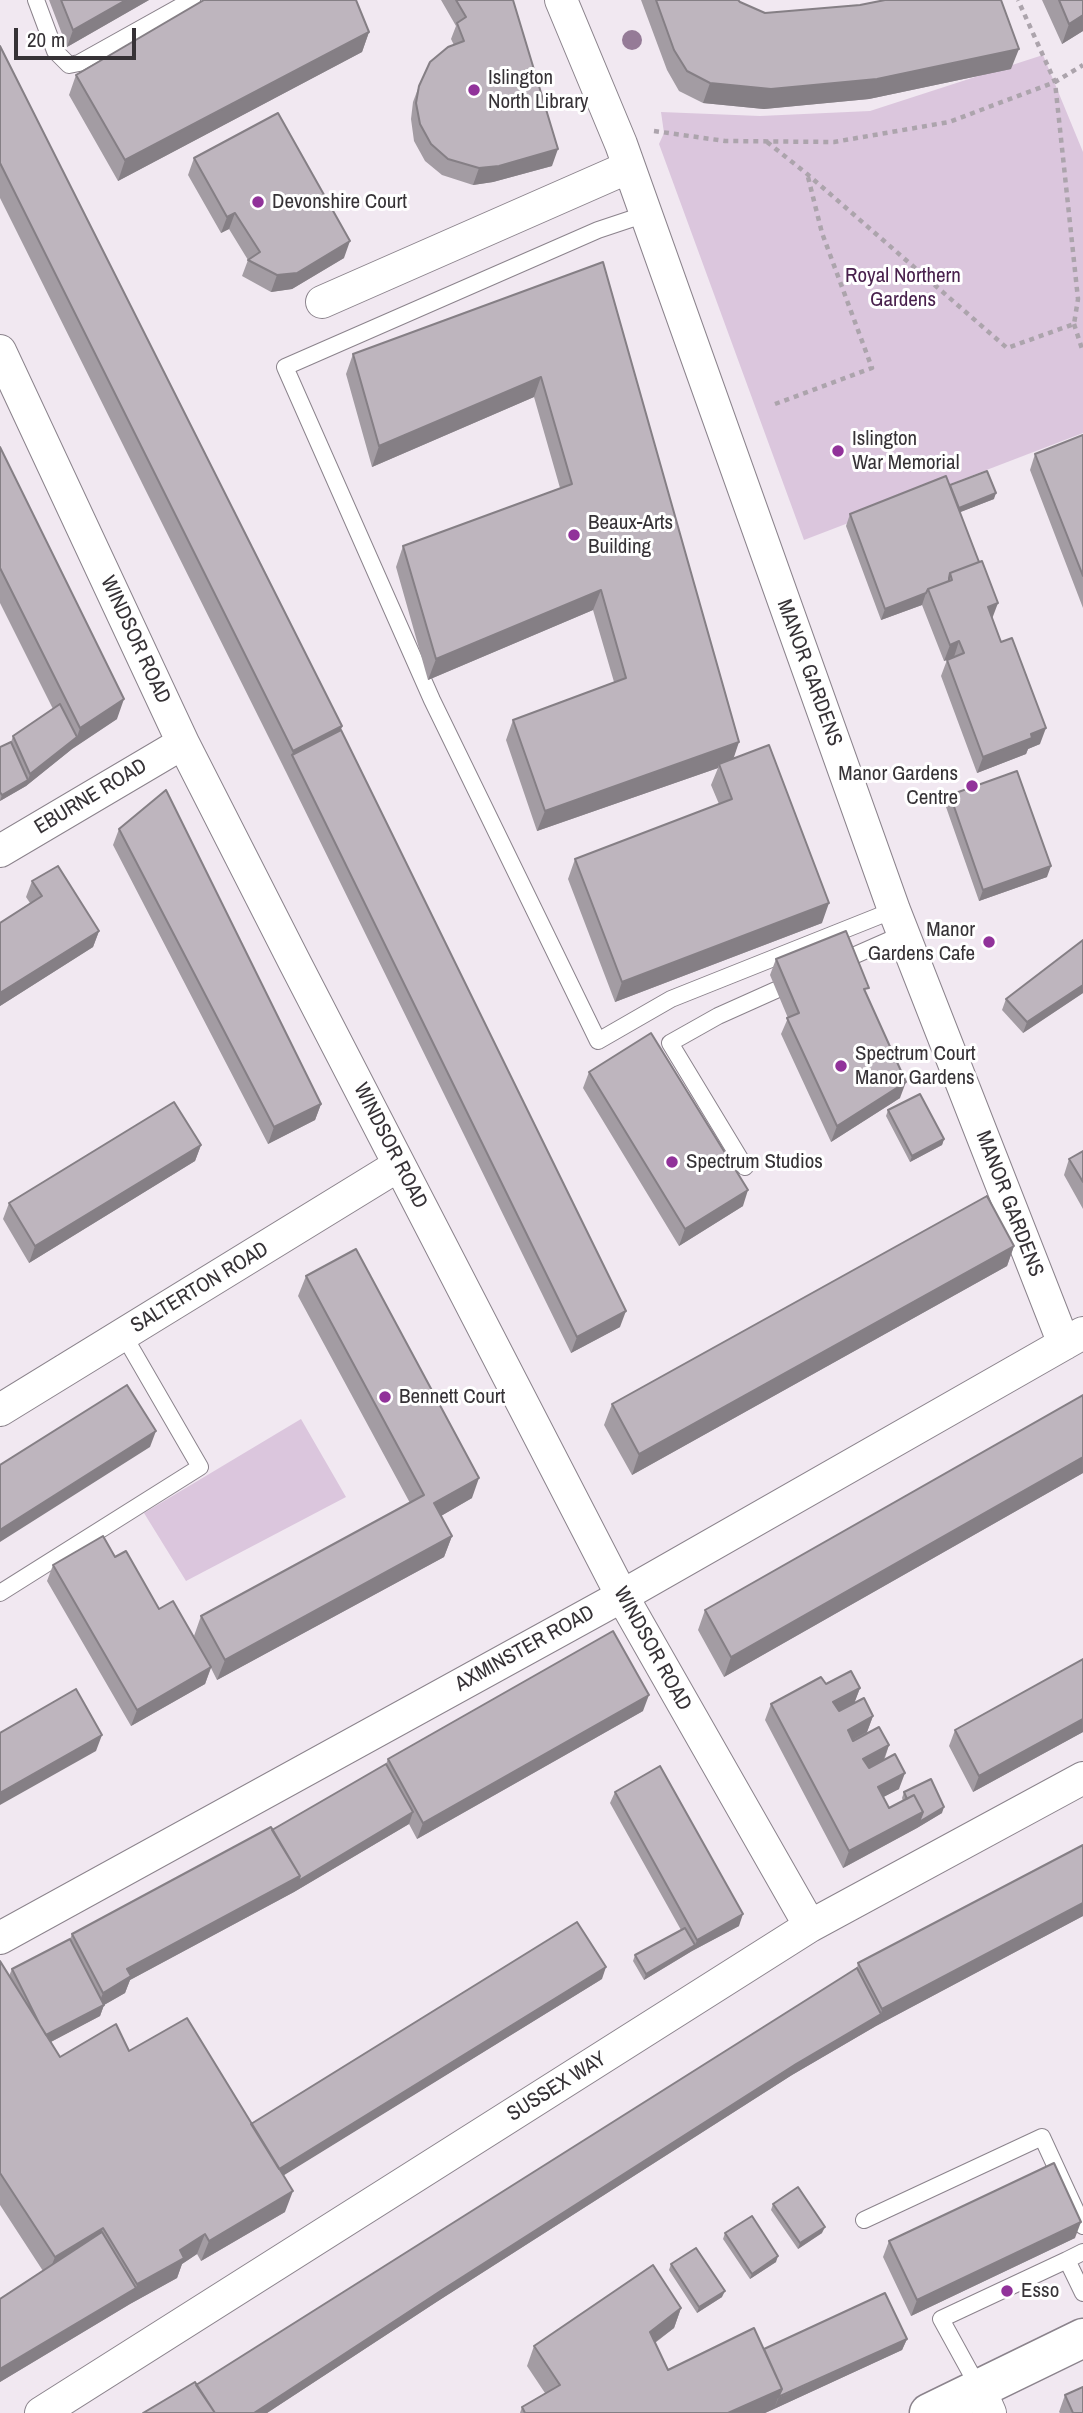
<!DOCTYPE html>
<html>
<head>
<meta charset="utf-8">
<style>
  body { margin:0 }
  #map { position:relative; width:1083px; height:2413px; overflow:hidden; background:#f1e8f1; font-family:"Archivo Narrow",sans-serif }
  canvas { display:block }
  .scale { position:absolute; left:14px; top:28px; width:122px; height:32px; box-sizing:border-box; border:4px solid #363236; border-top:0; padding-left:9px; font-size:21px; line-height:24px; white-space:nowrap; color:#363236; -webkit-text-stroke:5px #fff; paint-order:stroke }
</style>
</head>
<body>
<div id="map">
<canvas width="1083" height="2413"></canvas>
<div class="scale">20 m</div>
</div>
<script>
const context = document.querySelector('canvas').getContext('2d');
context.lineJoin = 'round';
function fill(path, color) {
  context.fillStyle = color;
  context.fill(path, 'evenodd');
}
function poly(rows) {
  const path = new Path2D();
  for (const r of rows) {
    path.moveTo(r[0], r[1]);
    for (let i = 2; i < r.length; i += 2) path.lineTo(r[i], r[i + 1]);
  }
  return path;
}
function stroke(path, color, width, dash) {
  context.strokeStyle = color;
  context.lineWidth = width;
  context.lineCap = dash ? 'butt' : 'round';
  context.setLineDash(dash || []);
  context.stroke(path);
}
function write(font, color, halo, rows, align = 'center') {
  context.font = font + ' "Archivo Narrow",sans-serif';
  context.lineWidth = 6;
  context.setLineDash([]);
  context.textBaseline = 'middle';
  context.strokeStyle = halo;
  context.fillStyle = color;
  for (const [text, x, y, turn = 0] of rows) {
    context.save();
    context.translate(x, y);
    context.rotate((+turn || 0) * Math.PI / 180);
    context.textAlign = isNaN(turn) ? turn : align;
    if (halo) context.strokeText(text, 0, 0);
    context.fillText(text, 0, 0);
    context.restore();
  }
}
const green = poly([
  [1043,55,1083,152,1083,433,804,540,659,144,664,133,661,112,760,116,870,111],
  [301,1419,346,1497,186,1581,144,1513]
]);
const path = poly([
  [654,131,725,141,834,142,949,122,1055,82,1083,65],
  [767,142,806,173,1007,348,1074,324,1078,299,1055,82,1018,0],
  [1074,324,1083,352],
  [775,404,872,368,822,233,807,173]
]);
const lane = poly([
  [36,0,55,51,69,65,79,63,192,0],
  [646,214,598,230,285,367,432,700,598,1041,671,999,894,910],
  [844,960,903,934],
  [745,1167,670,1043,718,1016,776,990],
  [0,1593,200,1467,123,1334],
  [864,2220,1042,2137,1083,2226],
  [1067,2260,1083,2252],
  [980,2390,941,2319,1067,2260,1083,2293]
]);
const street = poly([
  [561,0,621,144,894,910,1064,1344],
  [322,302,629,167],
  [0,351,183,743,295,963,622,1596,810,1926],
  [0,851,183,743],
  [0,1410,399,1165],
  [0,1938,622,1596,1083,1333],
  [980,2390,990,2413],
  [41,2413,810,1926,1083,1778]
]);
const primary = poly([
  [929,2413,1083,2338]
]);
const trees = [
  [632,40]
];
const wall = poly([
  [49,0,149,0,67,47],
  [441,0,513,0,552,166,493,182,473,185,442,175,425,161,414,141,411,119,413,102,419,86,454,45,451,39,456,26],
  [641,0,738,0,740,2,765,13,1011,69,869,99,764,109,703,103,679,91,667,70],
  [1042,0,1083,0,1083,31,1062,44],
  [369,32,362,52,118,181,69,95,76,75],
  [0,46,342,726,341,730,620,1327,571,1353,286,772,0,198],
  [194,158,344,258,292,289,271,292,242,276,248,260,229,229,221,233,188,175],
  [603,262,733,759,822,923,615,1002,568,879,575,859,719,804,711,785,718,768,537,831,506,740,513,720,614,682,593,610,428,680,396,567,403,546,560,488,534,397,372,467,346,374,353,354],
  [1083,435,1083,608,1030,470,1035,454],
  [0,447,117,719,72,749,26,786,0,801,0,747,11,742,13,736,53,709,0,603],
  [950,485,994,499,960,512,992,618,1040,744,1028,749,1026,754,977,773,941,676,947,660,954,657,944,661,922,605,881,620,846,526,850,514],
  [950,795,1047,877,979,901,946,807],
  [119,829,321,1104,315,1120,268,1144,113,845],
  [32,881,99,931,93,947,0,1006,0,923,30,903,26,897],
  [1083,940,1083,993,1023,1033,1002,1010,1006,999],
  [776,959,866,996,900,1098,831,1142,781,1034,788,1018,770,975],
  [589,1072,743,1206,679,1246,583,1088],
  [888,1110,944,1139,942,1145,910,1162,886,1116],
  [201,1145,195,1161,29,1263,3,1219,9,1203],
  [1083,1151,1083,1209,1064,1175,1069,1159],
  [1014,1246,1007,1266,632,1475,604,1425,612,1404],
  [306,1276,472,1498,441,1516,452,1536,444,1557,217,1680,211,1668,205,1684,131,1726,47,1581,53,1565,115,1557,159,1609,207,1661,194,1636,201,1616,410,1503,298,1296],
  [1083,1395,1083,1473,724,1677,698,1630,705,1610],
  [1083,1659,1083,1732,973,1792,949,1746,955,1730],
  [826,1684,860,1688,854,1703,873,1716,867,1732,889,1745,884,1761,899,1789,883,1797,889,1808,903,1801,902,1798,904,1792,942,1813,917,1828,843,1868,765,1720,771,1704],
  [643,1711,417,1839,409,1824,294,1892,130,1980,125,1993,104,2005,100,2016,51,2042,60,2057,129,2051,251,2124,602,1979,283,2175,285,2212,201,2261,197,2254,182,2264,177,2278,130,2304,0,2382,0,2299,43,2271,0,2205,0,1961,9,1976,12,1969,70,1939,72,1934,272,1830,386,1764,388,1759],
  [615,1792,739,1926,692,1951,644,1980,633,1961,635,1955,681,1930,610,1803],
  [1083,1845,1083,1916,876,2026,792,2075,438,2301,267,2413,143,2413,196,2385,857,1968,858,1963],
  [773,2204,822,2233,798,2249,771,2210],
  [725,2233,776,2262,750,2279,723,2239],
  [1075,2238,911,2316,883,2257,889,2241],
  [671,2264,722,2297,697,2313,669,2270],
  [681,2308,674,2328,655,2343,668,2370,764,2349,907,2339,902,2350,765,2413,520,2413,522,2407,545,2393,527,2366,534,2346],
  [1065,2395,1083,2413,1060,2413,1059,2412]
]);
const shadedWall = poly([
  [126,0,149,0,67,47,73,30],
  [1083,15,1083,31,1062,44,1069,24],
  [369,32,362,52,118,181,125,160],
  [1019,49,1011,69,869,99,764,109,703,103,710,83],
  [558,149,552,166,493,182,473,185,479,168],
  [235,213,229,229,221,233,227,217],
  [350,241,344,258,292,289,271,292,277,275],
  [541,377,534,397,372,467,379,446],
  [996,493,994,499,953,515,955,509],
  [601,590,593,610,428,680,436,659],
  [926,593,922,605,881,620,885,609],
  [998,603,992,619,988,607],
  [959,641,954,657,944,661,950,645],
  [124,699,117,719,72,749,26,786,0,801,2,795,28,780,30,774,77,737,80,728],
  [342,726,335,746,292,755,293,751],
  [1046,728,1040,744,1028,749,1026,754,977,773,983,757,1031,734],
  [739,742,732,763,719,764,718,768,537,831,545,811],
  [1051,866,1047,877,979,901,983,890],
  [829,903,822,923,615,1002,622,982],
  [99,931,93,947,0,1006,0,993],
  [1083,985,1083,993,1023,1033,1027,1022],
  [906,1082,900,1098,831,1142,837,1126],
  [321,1104,315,1120,268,1144,274,1127],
  [944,1139,942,1145,910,1162,912,1156],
  [201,1145,195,1161,29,1263,35,1246],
  [748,1190,743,1206,679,1246,685,1229],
  [1014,1246,1007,1266,632,1475,639,1454],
  [626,1311,620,1327,571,1353,577,1337],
  [156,1431,150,1447,0,1542,0,1530],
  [1083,1457,1083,1473,724,1677,731,1657],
  [479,1478,472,1498,427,1524,434,1503],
  [452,1536,444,1557,217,1680,225,1660],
  [211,1667,205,1684,131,1726,137,1710],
  [860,1688,854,1704,827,1718,833,1702],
  [649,1695,643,1711,417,1839,423,1823],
  [873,1716,867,1732,842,1746,848,1730],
  [1083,1719,1083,1732,973,1792,979,1776],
  [102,1735,96,1751,0,1805,0,1793],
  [889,1745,883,1761,857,1775,863,1759],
  [905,1773,899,1789,872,1803,878,1787],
  [944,1807,942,1813,917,1828,843,1868,849,1851,923,1812],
  [413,1812,409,1824,294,1892,130,1980,125,1993,104,2005,100,2016,41,2047,45,2035,97,2008,103,1993,127,1969],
  [1083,1903,1083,1916,876,2026,792,2075,438,2301,267,2413,254,2413,442,2290,796,2064,881,2014,882,2009],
  [743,1914,739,1926,692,1951,644,1980,646,1974,695,1945,697,1940],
  [606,1967,602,1979,273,2182,277,2170],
  [293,2191,285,2212,201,2261,209,2241],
  [1081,2222,1075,2238,911,2316,917,2300],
  [825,2227,822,2233,798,2249,800,2243],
  [103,2228,96,2249,47,2277,55,2257],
  [205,2234,197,2254,182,2264,177,2278,130,2304,0,2382,0,2369,136,2288,137,2284,180,2250],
  [778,2256,776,2262,750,2279,752,2274],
  [725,2291,722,2297,697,2313,699,2307],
  [681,2308,674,2328,642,2352,650,2332],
  [907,2339,902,2350,774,2409,778,2398],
  [782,2389,774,2409,765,2413,728,2413]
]);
const building = poly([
  [61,0,126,0,73,30,61,0],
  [204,0,356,0,369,32,125,160,76,75,204,0],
  [456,0,513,0,558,149,499,166,479,168,448,159,431,144,420,124,416,103,419,86,430,62,448,47,464,41,457,23,466,17,456,0],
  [656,0,738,0,740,2,765,13,860,5,885,0,1001,0,1019,49,877,79,771,89,710,83,687,71,674,50,656,0],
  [1059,0,1083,0,1083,15,1069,24,1059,0],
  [0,46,342,726,293,751,0,163,0,46],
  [278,113,350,241,297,273,277,275,248,260,260,252,235,213,227,217,194,158,278,113],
  [603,262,739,742,545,811,513,720,626,678,601,590,436,659,403,546,572,484,541,377,379,446,353,354,603,262],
  [1083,435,1083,576,1035,454,1083,435],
  [0,447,124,699,80,728,0,568,0,447],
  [987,471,996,493,959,508,950,485,987,471],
  [946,476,979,562,950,573,949,578,949,581,928,589,926,593,885,609,850,514,946,476],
  [982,561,998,603,988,607,1001,642,1012,638,1046,728,1031,734,1032,738,983,757,947,660,964,653,959,641,950,645,928,589,952,580,950,573,982,561],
  [60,704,77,737,30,774,13,736,60,704],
  [341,730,626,1311,577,1337,292,755,341,730],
  [11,742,28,780,2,795,0,792,0,747,11,742],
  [769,745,829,903,622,982,575,859,732,799,719,764,769,745],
  [1017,771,1051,866,983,890,950,795,1017,771],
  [166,790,321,1104,274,1127,119,829,166,790],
  [58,866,99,931,0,993,0,923,42,896,32,881,58,866],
  [846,931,869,988,864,989,906,1082,837,1126,787,1018,799,1013,776,959,846,931],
  [1083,940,1083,985,1027,1022,1006,999,1083,940],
  [651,1033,748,1190,685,1229,589,1072,651,1033],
  [920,1094,944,1139,912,1156,888,1110,920,1094],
  [174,1102,201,1145,35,1246,9,1203,174,1102],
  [1083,1151,1083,1182,1069,1159,1083,1151],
  [987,1196,1014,1246,639,1454,612,1404,987,1196],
  [356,1249,479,1478,434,1503,452,1536,225,1660,201,1616,424,1495,306,1276,356,1249],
  [127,1385,156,1431,0,1530,0,1465,127,1385],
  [1083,1395,1083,1457,731,1657,705,1610,1083,1395],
  [103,1536,115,1557,126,1551,159,1609,173,1601,211,1667,137,1710,53,1565,103,1536],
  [613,1631,649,1695,423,1823,388,1759,613,1631],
  [1083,1659,1083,1719,979,1776,955,1730,1083,1659],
  [851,1671,860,1688,833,1702,839,1711,864,1698,873,1716,848,1730,853,1741,879,1727,889,1745,863,1759,869,1768,895,1754,905,1773,878,1787,889,1808,914,1795,923,1812,849,1851,771,1704,821,1677,826,1684,851,1671],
  [76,1689,102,1735,0,1793,0,1733,76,1689],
  [386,1764,413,1812,298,1881,300,1876,272,1830,386,1764],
  [660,1766,743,1914,697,1940,615,1792,660,1766],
  [931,1779,944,1807,919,1822,923,1812,914,1795,907,1799,904,1792,931,1779],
  [271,1827,300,1876,127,1969,131,1976,103,1993,72,1934,271,1827],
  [1083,1845,1083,1903,882,2009,858,1963,1083,1845],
  [577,1922,606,1967,279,2169,251,2124,577,1922],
  [685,1928,695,1945,646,1974,635,1955,685,1928],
  [70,1939,104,2005,46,2035,40,2025,12,1969,70,1939],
  [0,1961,60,2057,116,2024,129,2051,187,2018,293,2191,209,2241,205,2234,180,2250,184,2258,137,2284,103,2228,55,2257,0,2173,0,1961],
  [857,1968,881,2014,796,2064,442,2290,254,2413,215,2413,196,2385,857,1968],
  [1054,2163,1081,2222,917,2300,889,2241,1054,2163],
  [798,2187,825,2227,800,2243,773,2204,798,2187],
  [752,2216,778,2256,752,2274,725,2233,752,2216],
  [102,2232,136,2288,0,2369,0,2299,102,2232],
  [696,2248,725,2291,699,2307,671,2264,696,2248],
  [653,2265,681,2308,650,2332,668,2370,754,2328,782,2389,728,2413,525,2413,522,2407,560,2385,534,2346,653,2265],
  [885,2293,907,2339,778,2397,782,2389,764,2349,885,2293],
  [195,2382,215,2413,143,2413,195,2382],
  [1083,2387,1083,2413,1073,2413,1065,2395,1083,2387]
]);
const markers = [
  [474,90,7,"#91329a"],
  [258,202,7,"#91329a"],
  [838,451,7,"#91329a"],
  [574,535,7,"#91329a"],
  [972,786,7,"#91329a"],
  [989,942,7,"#91329a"],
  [841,1066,7,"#91329a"],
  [672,1162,7,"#91329a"],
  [385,1397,7,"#91329a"],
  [1007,2291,7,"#91329a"]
];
const poiNames = [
  ["Islington",488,78],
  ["North Library",488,102],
  ["Devonshire Court",272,202],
  ["Islington",852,439],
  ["War Memorial",852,463],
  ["Beaux-Arts",588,523],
  ["Building",588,547],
  ["Manor Gardens",958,774,"right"],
  ["Centre",958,798,"right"],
  ["Manor",975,930,"right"],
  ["Gardens Cafe",975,954,"right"],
  ["Spectrum Court",855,1054],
  ["Manor Gardens",855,1078],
  ["Spectrum Studios",686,1162],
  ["Bennett Court",399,1397],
  ["Esso",1021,2291]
];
const parkNames = [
  ["Royal Northern",903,276],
  ["Gardens",903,300]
];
const streetNames = [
  ["WINDSOR ROAD",135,640,65],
  ["MANOR GARDENS",809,673,70],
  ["EBURNE ROAD",91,797,-31],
  ["WINDSOR ROAD",390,1146,63],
  ["MANOR GARDENS",1009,1204,69],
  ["SALTERTON ROAD",200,1288,-31],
  ["AXMINSTER ROAD",525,1649,-29],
  ["WINDSOR ROAD",652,1649,61],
  ["SUSSEX WAY",557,2087,-32]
];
fill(green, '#dbc6dd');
stroke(lane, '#8b838c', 18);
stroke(street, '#8b838c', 34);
stroke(primary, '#8b838c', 41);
stroke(path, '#aca4ac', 4.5, [5, 5]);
stroke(lane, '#fff', 16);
stroke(street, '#fff', 32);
stroke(primary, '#fff', 38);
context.fillStyle = '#957b97';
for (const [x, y] of trees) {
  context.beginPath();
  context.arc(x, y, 10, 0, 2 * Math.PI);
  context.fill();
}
fill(wall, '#a39ca3');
fill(shadedWall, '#857f85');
fill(building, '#beb5be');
stroke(building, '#857f85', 2);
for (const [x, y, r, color] of markers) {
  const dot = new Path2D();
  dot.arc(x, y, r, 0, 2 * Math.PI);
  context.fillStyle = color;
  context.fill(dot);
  stroke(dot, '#fff', 2.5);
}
write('21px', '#363236', '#fff', poiNames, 'left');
write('21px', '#49214d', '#fff', parkNames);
write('21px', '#363236', '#fff', streetNames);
</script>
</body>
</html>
